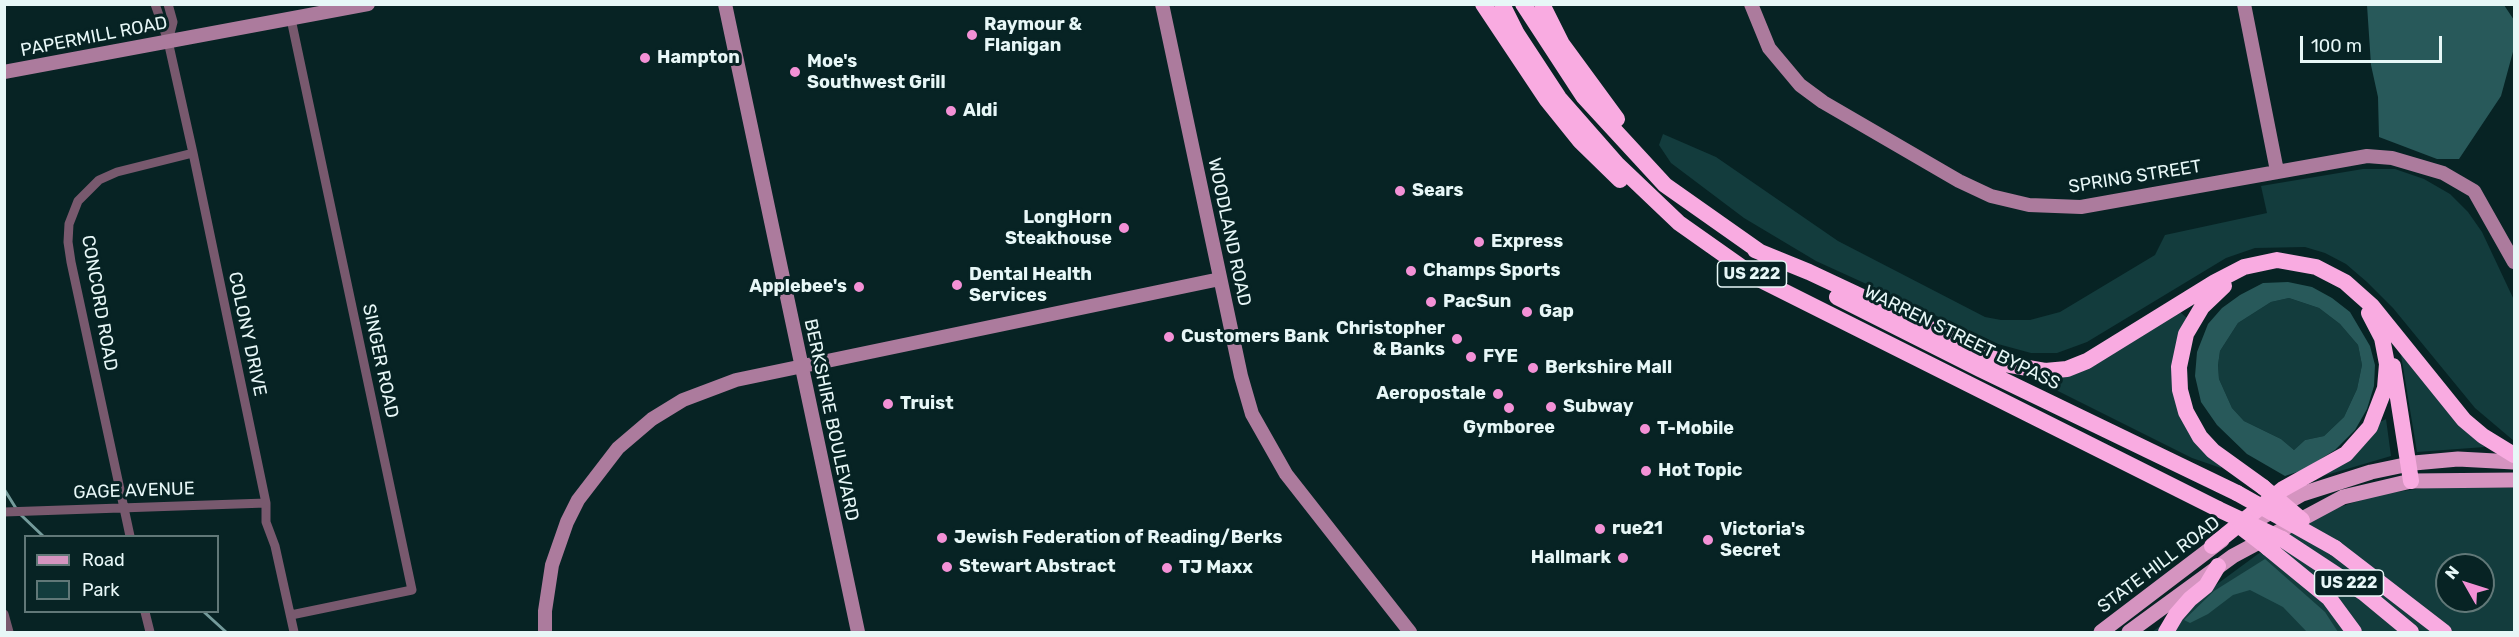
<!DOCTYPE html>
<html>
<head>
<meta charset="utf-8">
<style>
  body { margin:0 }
  #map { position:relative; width:2519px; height:637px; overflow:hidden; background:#072324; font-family:Rubik,sans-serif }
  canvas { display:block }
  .frame { position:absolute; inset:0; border:6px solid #e7f7f7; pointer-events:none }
  .legend { position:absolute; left:24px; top:535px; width:195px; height:78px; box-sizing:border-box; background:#072324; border:2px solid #617878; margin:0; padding:8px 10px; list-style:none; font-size:18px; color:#e7f7f7 }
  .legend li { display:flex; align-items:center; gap:12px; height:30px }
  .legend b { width:30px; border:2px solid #617878 }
  .north { position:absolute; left:2435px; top:553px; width:60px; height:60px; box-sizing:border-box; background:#072324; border:2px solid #617878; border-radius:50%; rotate:309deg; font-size:16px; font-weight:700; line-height:24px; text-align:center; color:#e7f7f7 }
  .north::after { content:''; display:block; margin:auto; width:21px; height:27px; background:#f391d6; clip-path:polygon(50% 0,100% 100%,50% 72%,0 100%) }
  .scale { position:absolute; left:2300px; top:36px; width:142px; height:27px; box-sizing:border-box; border:3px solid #e7f7f7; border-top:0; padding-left:8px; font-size:18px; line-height:21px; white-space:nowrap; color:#e7f7f7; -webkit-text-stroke:4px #072324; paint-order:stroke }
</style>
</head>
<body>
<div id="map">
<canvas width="2519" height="637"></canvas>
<div class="frame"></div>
<ul class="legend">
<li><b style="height:8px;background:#d594c0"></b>Road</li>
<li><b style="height:16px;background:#133c3d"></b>Park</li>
</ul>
<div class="north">N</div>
<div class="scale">100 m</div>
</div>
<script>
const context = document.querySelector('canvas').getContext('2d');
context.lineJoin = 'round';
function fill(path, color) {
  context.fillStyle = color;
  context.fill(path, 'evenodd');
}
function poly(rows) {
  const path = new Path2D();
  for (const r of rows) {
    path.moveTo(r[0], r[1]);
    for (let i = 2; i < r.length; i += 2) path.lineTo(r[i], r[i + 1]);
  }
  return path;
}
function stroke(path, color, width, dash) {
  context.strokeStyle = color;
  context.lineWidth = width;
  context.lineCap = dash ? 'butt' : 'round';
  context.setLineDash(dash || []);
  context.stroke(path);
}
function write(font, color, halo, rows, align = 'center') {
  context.font = font + ' Rubik,sans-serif';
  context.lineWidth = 6;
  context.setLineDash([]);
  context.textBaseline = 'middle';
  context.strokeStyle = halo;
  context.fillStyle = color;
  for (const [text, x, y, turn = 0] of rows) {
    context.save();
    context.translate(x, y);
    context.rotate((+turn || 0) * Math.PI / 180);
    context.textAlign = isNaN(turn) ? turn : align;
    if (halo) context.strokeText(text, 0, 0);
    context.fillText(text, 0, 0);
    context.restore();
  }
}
const green = poly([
  [1663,134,1716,157,1838,241,1985,317,2001,320,2030,320,2060,312,2155,255,2165,235,2267,213,2261,186,2363,169,2395,169,2424,179,2450,194,2468,212,2482,232,2514,300,2514,441,2475,408,2393,308,2367,282,2346,264,2325,253,2305,247,2255,248,2226,258,2087,342,2057,353,2031,353,1998,344,1816,261,1744,218,1671,163,1659,145],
  [2289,298,2319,308,2340,324,2358,345,2362,365,2357,389,2344,417,2324,436,2305,440,2294,450,2281,439,2244,421,2232,408,2219,379,2218,365,2220,351,2238,323,2271,302],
  [2180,312,2187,318,2174,375,2223,464,2221,468,2192,458,2032,378,2051,378],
  [2400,349,2470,435,2485,447,2417,452],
  [2386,419,2391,456,2323,476,2351,459,2368,441,2380,422],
  [2430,487,2514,488,2514,632,2152,632,2258,554,2325,512,2376,495],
  [2447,565,2483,565,2483,601,2447,601]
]);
const forest = poly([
  [2367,5,2504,5,2514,20,2514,48,2501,96,2459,159,2437,159,2379,137,2378,97,2371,65],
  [2288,282,2312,287,2332,298,2350,312,2370,346,2375,365,2374,386,2367,409,2355,430,2335,450,2303,470,2285,476,2247,454,2217,425,2201,402,2195,376,2197,352,2208,324,2222,308,2240,295,2263,283],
  [2289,298,2319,308,2340,324,2358,345,2362,365,2357,389,2344,417,2324,436,2305,440,2294,450,2281,439,2244,421,2232,408,2219,379,2218,365,2220,351,2238,323,2271,302],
  [2265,559,2325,612,2338,632,2307,632,2283,607,2250,590,2233,595,2208,614,2190,623,2184,620,2214,591]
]);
const stream = poly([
  [4,489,17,510],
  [21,515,43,536],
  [204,612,226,632]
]);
const street = poly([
  [155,4,168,41,193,153,266,503,266,522,275,546,294,632],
  [291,19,412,590,291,615],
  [168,41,173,22,168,4],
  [4,512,266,503],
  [130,536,71,262,68,242,69,224,78,201,99,180,117,172,193,153],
  [145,612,150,632],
  [4,614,9,632]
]);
const secondary = poly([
  [725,4,858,632],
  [1162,4,1241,376,1252,414,1286,474,1410,632],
  [1751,4,1769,48,1800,85,1823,102,1959,181,1991,196,2029,205,2081,207,2367,156,2392,158,2443,173,2474,191,2514,262],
  [2244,4,2277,171],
  [4,72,368,4],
  [545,632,545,611,552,565,567,522,578,500,618,448,652,419,683,400,736,380,1220,279]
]);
const primary = poly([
  [2243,528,2302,494,2371,472,2414,463,2458,459,2514,462],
  [2101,632,2222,540],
  [2129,632,2233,556,2343,497,2411,481,2514,480]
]);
const highway = poly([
  [1483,4,1547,100,1580,141,1620,180],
  [1502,4,1517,34,1559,98,1617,164,1679,223,1757,278,2218,509],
  [1523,4,1583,96,1665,185,1763,254],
  [1542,4,1562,44,1617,119],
  [1755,250,1809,272,2005,364,2045,371,2067,369,2087,361,2215,282,2244,267,2277,260,2316,267,2345,282,2372,306,2464,420,2483,436,2514,455],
  [2224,286,2202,307,2186,334,2179,367,2180,390,2186,412,2200,437,2213,451,2263,487],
  [1837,297,1980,369,2237,493],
  [2393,366,2411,481],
  [2282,539,2364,593,2411,632],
  [2212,546,2283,489,2346,454,2370,427,2385,388,2387,364,2382,338,2369,313],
  [2268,548,2329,598,2354,632],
  [2335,548,2444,632],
  [2166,632,2176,615,2190,599,2206,586,2218,566]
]);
const highwayBridge = poly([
  [2263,487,2302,520],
  [2237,493,2335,548],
  [2218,509,2282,539],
  [2242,528,2268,548]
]);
const markers = [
  [972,35,6,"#f391d6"],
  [645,58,6,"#f391d6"],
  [795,72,6,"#f391d6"],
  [951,111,6,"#f391d6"],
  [1400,191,6,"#f391d6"],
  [1124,228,6,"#f391d6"],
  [1479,242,6,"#f391d6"],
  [1411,271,6,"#f391d6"],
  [957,285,6,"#f391d6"],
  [859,287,6,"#f391d6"],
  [1431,302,6,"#f391d6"],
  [1527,312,6,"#f391d6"],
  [1169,337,6,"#f391d6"],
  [1457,339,6,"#f391d6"],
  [1471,357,6,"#f391d6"],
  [1533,368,6,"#f391d6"],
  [1498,394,6,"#f391d6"],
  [888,404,6,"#f391d6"],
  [1551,407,6,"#f391d6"],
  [1509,408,6,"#f391d6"],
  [1645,429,6,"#f391d6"],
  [1646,471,6,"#f391d6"],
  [1600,529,6,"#f391d6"],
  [942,538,6,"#f391d6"],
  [1708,540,6,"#f391d6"],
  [1623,558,6,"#f391d6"],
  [947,567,6,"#f391d6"],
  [1167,568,6,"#f391d6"]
];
const shields = [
  [1752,274,69],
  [2349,583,69]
];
const shieldNames = [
  ["US 222",1752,274],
  ["US 222",2349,583]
];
const poiNames = [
  ["Raymour &",984,25],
  ["Flanigan",984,46],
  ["Hampton",657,58],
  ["Moe's",807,62],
  ["Southwest Grill",807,83],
  ["Aldi",963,111],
  ["Sears",1412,191],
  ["LongHorn",1112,218,"right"],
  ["Steakhouse",1112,239,"right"],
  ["Express",1491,242],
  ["Champs Sports",1423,271],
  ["Dental Health",969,275],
  ["Services",969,296],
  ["Applebee's",847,287,"right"],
  ["PacSun",1443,302],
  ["Gap",1539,312],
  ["Christopher",1445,329,"right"],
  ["& Banks",1445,350,"right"],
  ["Customers Bank",1181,337],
  ["FYE",1483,357],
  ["Berkshire Mall",1545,368],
  ["Aeropostale",1486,394,"right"],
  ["Truist",900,404],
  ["Subway",1563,407],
  ["Gymboree",1509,428,"center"],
  ["T-Mobile",1657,429],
  ["Hot Topic",1658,471],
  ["rue21",1612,529],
  ["Victoria's",1720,530],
  ["Secret",1720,551],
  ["Jewish Federation of Reading/Berks",954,538],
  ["Hallmark",1611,558,"right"],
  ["Stewart Abstract",959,567],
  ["TJ Maxx",1179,568]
];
const streetNames = [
  ["PAPERMILL ROAD",94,37,-11],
  ["SPRING STREET",2135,177,-9],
  ["WOODLAND ROAD",1229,232,78],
  ["CONCORD ROAD",99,303,80],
  ["COLONY DRIVE",247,334,78],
  ["WARREN STREET BYPASS",1962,338,26],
  ["SINGER ROAD",380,361,78],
  ["BERKSHIRE BOULEVARD",831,420,78],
  ["GAGE AVENUE",134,491,-2],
  ["STATE HILL ROAD",2159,565,-37]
];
fill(green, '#133c3d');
fill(forest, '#28595a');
stroke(stream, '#749b9b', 3);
stroke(street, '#78596e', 9);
stroke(secondary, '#ac7b9d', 14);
stroke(primary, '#d594c0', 15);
stroke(highway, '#f9abe1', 16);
stroke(highwayBridge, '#f9abe1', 16);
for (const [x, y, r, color] of markers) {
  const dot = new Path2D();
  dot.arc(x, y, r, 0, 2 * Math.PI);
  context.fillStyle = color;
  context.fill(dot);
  stroke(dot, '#072324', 2);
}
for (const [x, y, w] of shields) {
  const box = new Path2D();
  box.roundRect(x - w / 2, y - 13, w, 26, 4.5);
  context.fillStyle = '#072324';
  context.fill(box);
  stroke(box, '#e7f7f7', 1.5);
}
write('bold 16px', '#e7f7f7', null, shieldNames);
write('bold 18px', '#e7f7f7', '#072324', poiNames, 'left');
write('18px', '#e7f7f7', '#072324', streetNames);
</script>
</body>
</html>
